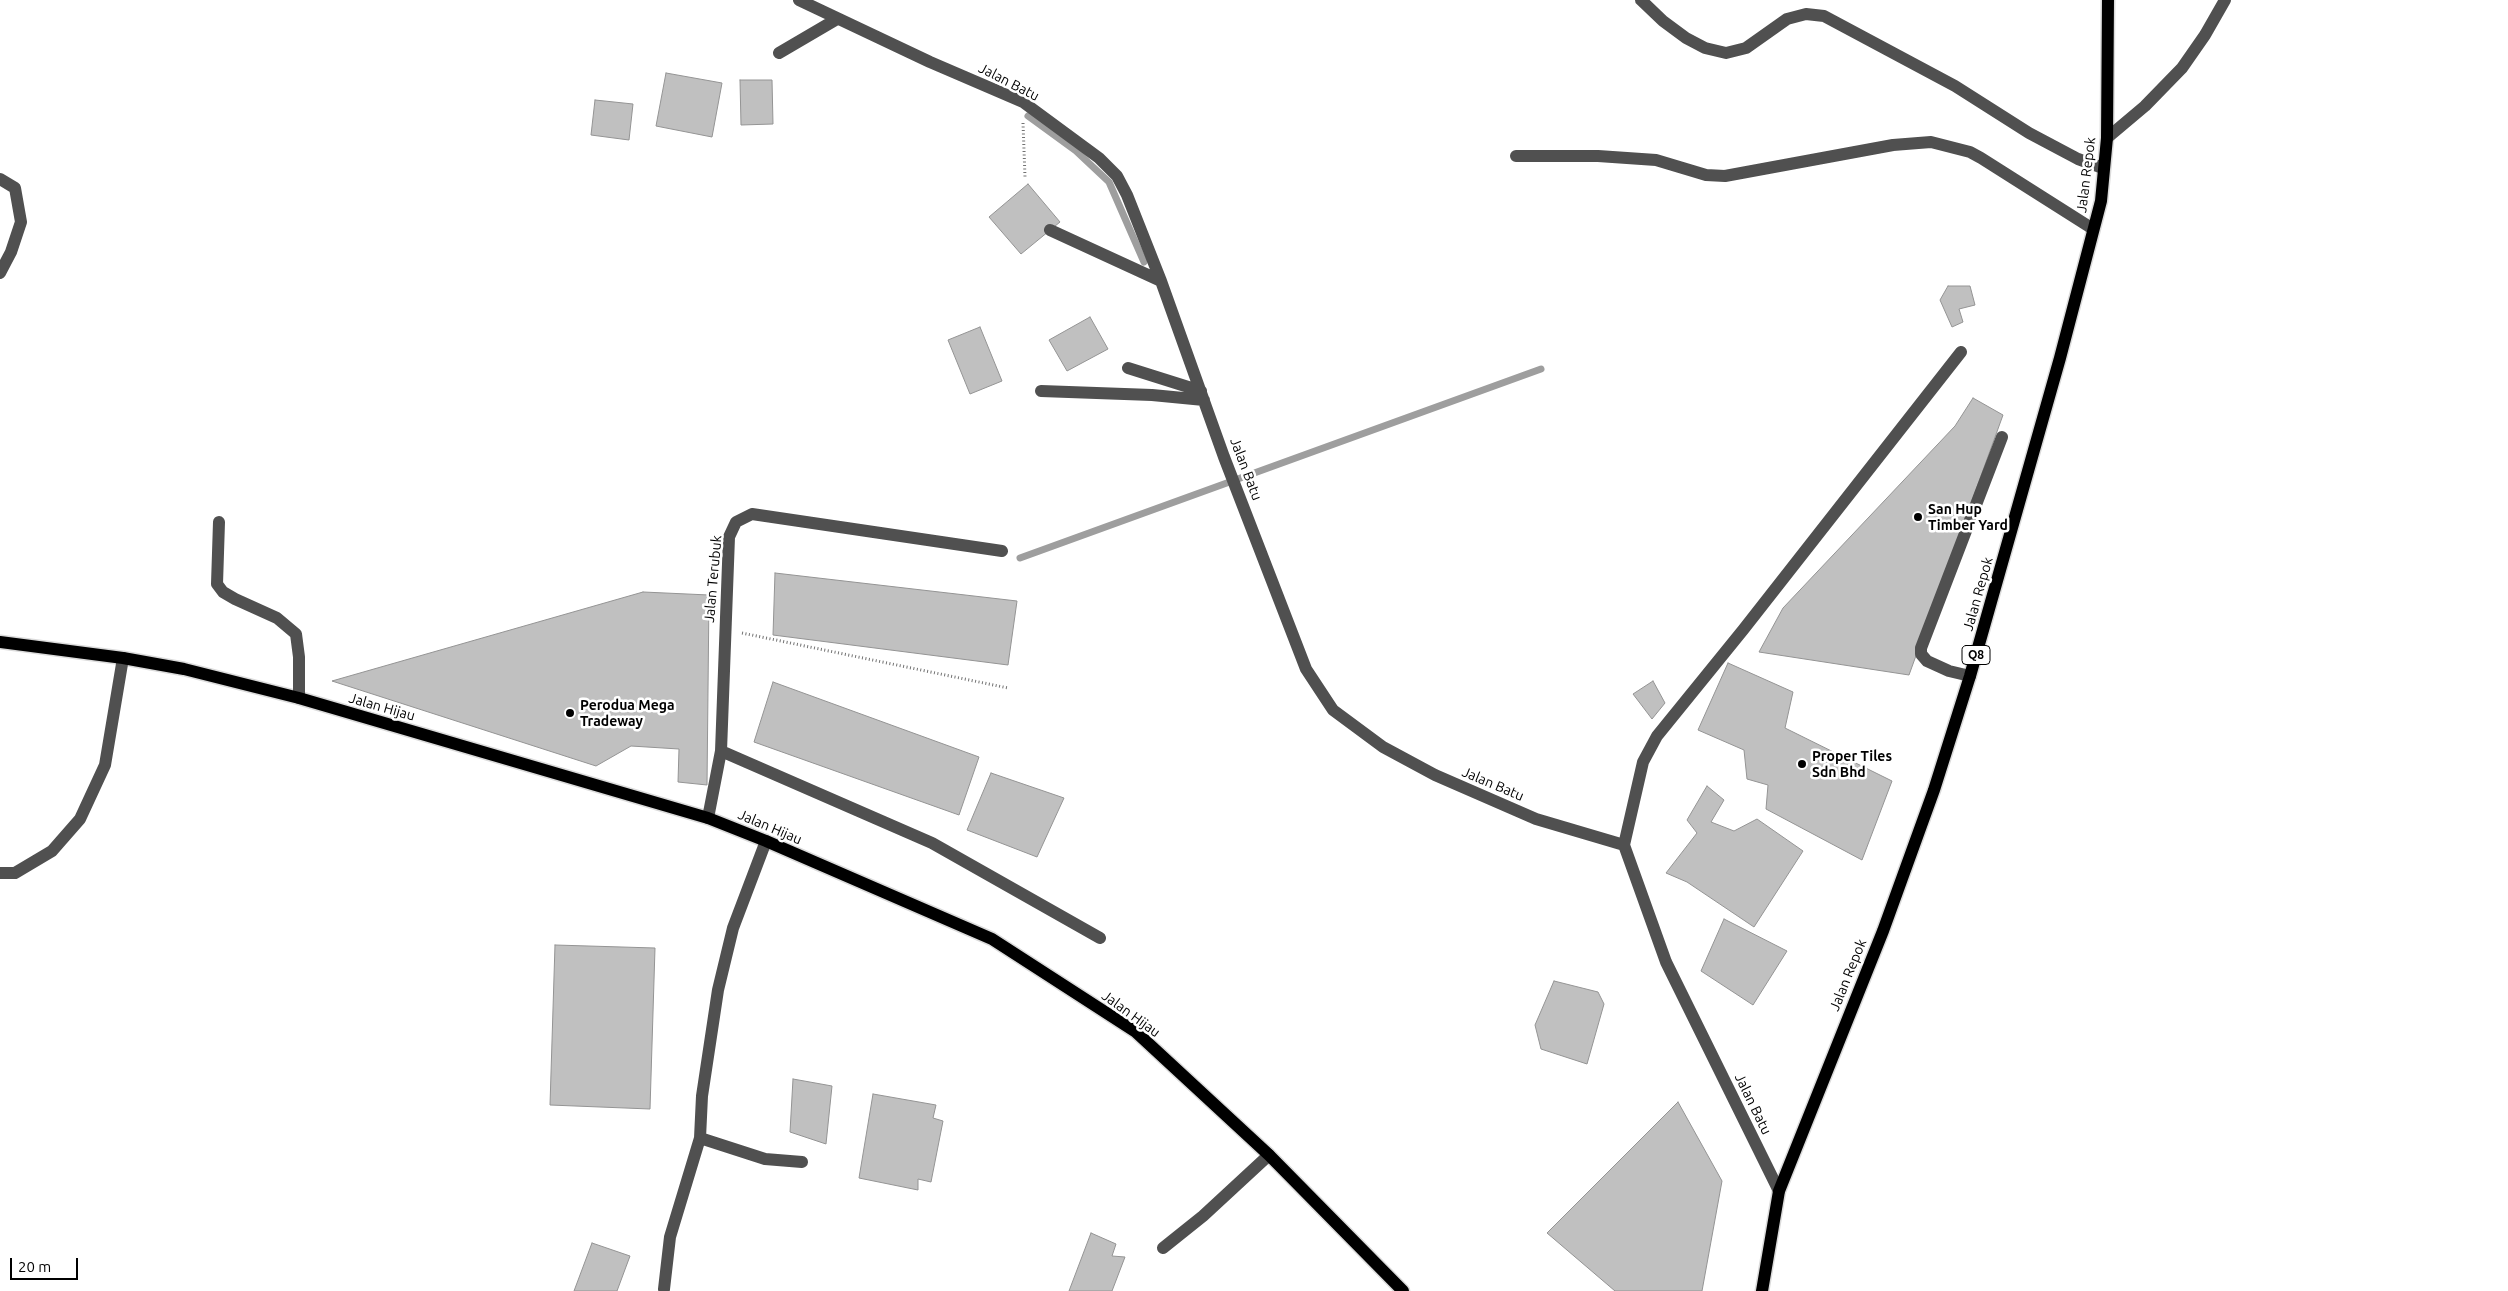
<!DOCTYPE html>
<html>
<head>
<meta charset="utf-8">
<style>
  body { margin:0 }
  #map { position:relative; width:2508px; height:1291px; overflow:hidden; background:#fff; font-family:Ubuntu,sans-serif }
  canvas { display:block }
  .scale { position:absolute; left:10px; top:1258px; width:68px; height:22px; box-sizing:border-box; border:2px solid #000; border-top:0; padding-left:6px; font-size:15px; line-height:18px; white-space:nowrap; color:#000; -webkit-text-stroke:4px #fff; paint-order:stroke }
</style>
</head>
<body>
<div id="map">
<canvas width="2508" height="1291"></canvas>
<div class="scale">20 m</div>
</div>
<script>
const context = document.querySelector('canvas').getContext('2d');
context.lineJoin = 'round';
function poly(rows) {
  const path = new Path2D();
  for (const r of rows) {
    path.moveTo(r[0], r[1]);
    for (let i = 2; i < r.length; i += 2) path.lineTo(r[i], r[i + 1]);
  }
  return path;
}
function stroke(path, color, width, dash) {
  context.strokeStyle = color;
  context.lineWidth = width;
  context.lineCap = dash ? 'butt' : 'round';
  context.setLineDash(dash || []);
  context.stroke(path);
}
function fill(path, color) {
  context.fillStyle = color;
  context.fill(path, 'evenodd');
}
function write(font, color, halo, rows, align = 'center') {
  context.font = font + ' Ubuntu,sans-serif';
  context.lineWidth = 5;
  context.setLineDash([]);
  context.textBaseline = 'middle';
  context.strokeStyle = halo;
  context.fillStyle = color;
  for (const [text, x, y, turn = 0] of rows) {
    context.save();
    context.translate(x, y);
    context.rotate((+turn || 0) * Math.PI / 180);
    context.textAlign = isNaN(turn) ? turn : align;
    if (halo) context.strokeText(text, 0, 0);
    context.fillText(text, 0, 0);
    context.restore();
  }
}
const stream = poly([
  [1028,116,1076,151,1109,182,1144,262],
  [1020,558,1541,369]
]);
const building = poly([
  [666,73,722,83,712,137,656,126,666,73],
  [740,80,772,80,773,124,741,125,740,80],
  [595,100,633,104,629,140,591,135,595,100],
  [1028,184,1060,222,1021,254,989,217,1028,184],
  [1948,286,1970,286,1975,305,1959,309,1963,322,1952,327,1940,300,1948,286],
  [1090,317,1108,349,1067,371,1049,340,1090,317],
  [980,327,1002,381,970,394,948,340,980,327],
  [1973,398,2003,415,1909,675,1759,652,1783,608,1955,426,1973,398],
  [775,573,1017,601,1008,665,773,635,775,573],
  [643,592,709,595,707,785,678,782,679,749,631,746,596,766,332,681,643,592],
  [1728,663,1793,692,1785,728,1892,781,1862,860,1766,809,1768,785,1747,779,1744,750,1698,730,1728,663],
  [1653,681,1665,703,1652,719,1633,694,1653,681],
  [773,682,979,757,959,815,754,742,773,682],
  [991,773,1064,798,1037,857,967,830,991,773],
  [1707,786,1724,800,1711,822,1734,831,1757,819,1803,851,1754,927,1687,882,1666,873,1697,833,1687,820,1707,786],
  [1724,919,1787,951,1753,1005,1701,971,1724,919],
  [555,945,655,948,650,1109,550,1105,555,945],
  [1554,981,1598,992,1604,1004,1587,1064,1541,1049,1535,1025,1554,981],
  [793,1079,832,1086,826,1144,790,1132,793,1079],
  [873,1094,936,1105,933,1118,943,1121,931,1182,918,1179,918,1190,859,1178,873,1094],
  [1678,1102,1722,1181,1702,1291,1615,1291,1547,1233,1678,1102],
  [1091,1233,1116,1244,1112,1256,1125,1257,1112,1291,1069,1291,1091,1233],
  [592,1243,630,1256,617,1291,574,1291,592,1243]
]);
const path = poly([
  [1023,123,1025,177],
  [742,633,1008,688]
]);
const minor = poly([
  [799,0,930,62,1023,102,1099,158,1117,176,1127,195,1161,281,1224,457,1306,669,1333,710,1383,747,1435,775,1536,819,1624,845,1666,962,1779,1191],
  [1641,0,1663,21,1686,38,1705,48,1726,53,1746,48,1787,19,1806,14,1824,16,1955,86,2029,133,2078,159,2103,168],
  [779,53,837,19],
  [2107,138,2145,106,2182,68,2205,35,2225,0],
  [1516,156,1598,156,1656,160,1706,175,1725,176,1893,145,1931,142,1970,152,1981,158,2093,229],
  [0,179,15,188,21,222,11,252,0,273],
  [1050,230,1161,281],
  [1128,368,1201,391],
  [1041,391,1152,395,1204,400],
  [219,522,217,584,223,592,235,599,277,618,296,634,299,657,299,698],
  [1970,676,1949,671,1927,661,1921,654,1921,648,2002,437],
  [721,751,932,843,1100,938],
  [708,818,721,751,729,537,736,522,752,514,1002,551],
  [766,841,733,928,718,990,702,1096,700,1138,765,1159,802,1162],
  [1624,845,1643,762,1657,736,1743,630,1961,352],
  [0,873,15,873,52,851,80,819,105,765,123,658],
  [1163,1248,1203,1216,1269,1155],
  [664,1289,670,1237,700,1138]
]);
const major = poly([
  [0,642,123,658,184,669,299,698,708,818,766,841,992,939,1136,1032,1269,1155,1403,1291],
  [1762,1291,1779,1191,1883,931,1934,790,1970,676,2060,358,2101,201,2107,138,2108,0]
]);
const markers = [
  [1918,517,5,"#000"],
  [570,713,5,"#000"],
  [1802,764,5,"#000"]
];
const shields = [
  [1976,655,28]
];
const shieldNames = [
  ["Q8",1976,655]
];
const streetNames = [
  ["Jalan Batu",1009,82,27],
  ["Jalan Repok",2086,175,-83],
  ["Jalan Batu",1246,469,69],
  ["Jalan Terubuk",713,579,-85],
  ["Jalan Repok",1978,594,-74],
  ["Jalan Hijau",382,707,16],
  ["Jalan Batu",1493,784,23],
  ["Jalan Hijau",770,827,23],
  ["Jalan Repok",1848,975,-68],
  ["Jalan Hijau",1131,1014,36],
  ["Jalan Batu",1753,1104,64]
];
const poiNames = [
  ["San Hup",1928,509],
  ["Timber Yard",1928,525],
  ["Perodua Mega",580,705],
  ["Tradeway",580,721],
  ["Proper Tiles",1812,756],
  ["Sdn Bhd",1812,772]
];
stroke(stream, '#9e9e9e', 7);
fill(building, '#c0c0c0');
stroke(building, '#949494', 1);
stroke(major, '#dbdbdb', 15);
stroke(path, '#727272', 3, [1, 2.5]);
stroke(minor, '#505050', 12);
stroke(major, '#000', 12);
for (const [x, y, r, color] of markers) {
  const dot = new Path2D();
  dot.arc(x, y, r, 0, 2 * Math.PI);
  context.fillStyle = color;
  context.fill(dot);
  stroke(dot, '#fff', 2);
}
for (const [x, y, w] of shields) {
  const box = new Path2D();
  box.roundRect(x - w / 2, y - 9.5, w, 19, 4);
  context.fillStyle = '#fff';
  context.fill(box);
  stroke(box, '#000', 1);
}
write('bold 12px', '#000', null, shieldNames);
write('14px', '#000', '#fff', streetNames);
write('bold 14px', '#000', '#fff', poiNames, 'left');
</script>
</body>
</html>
